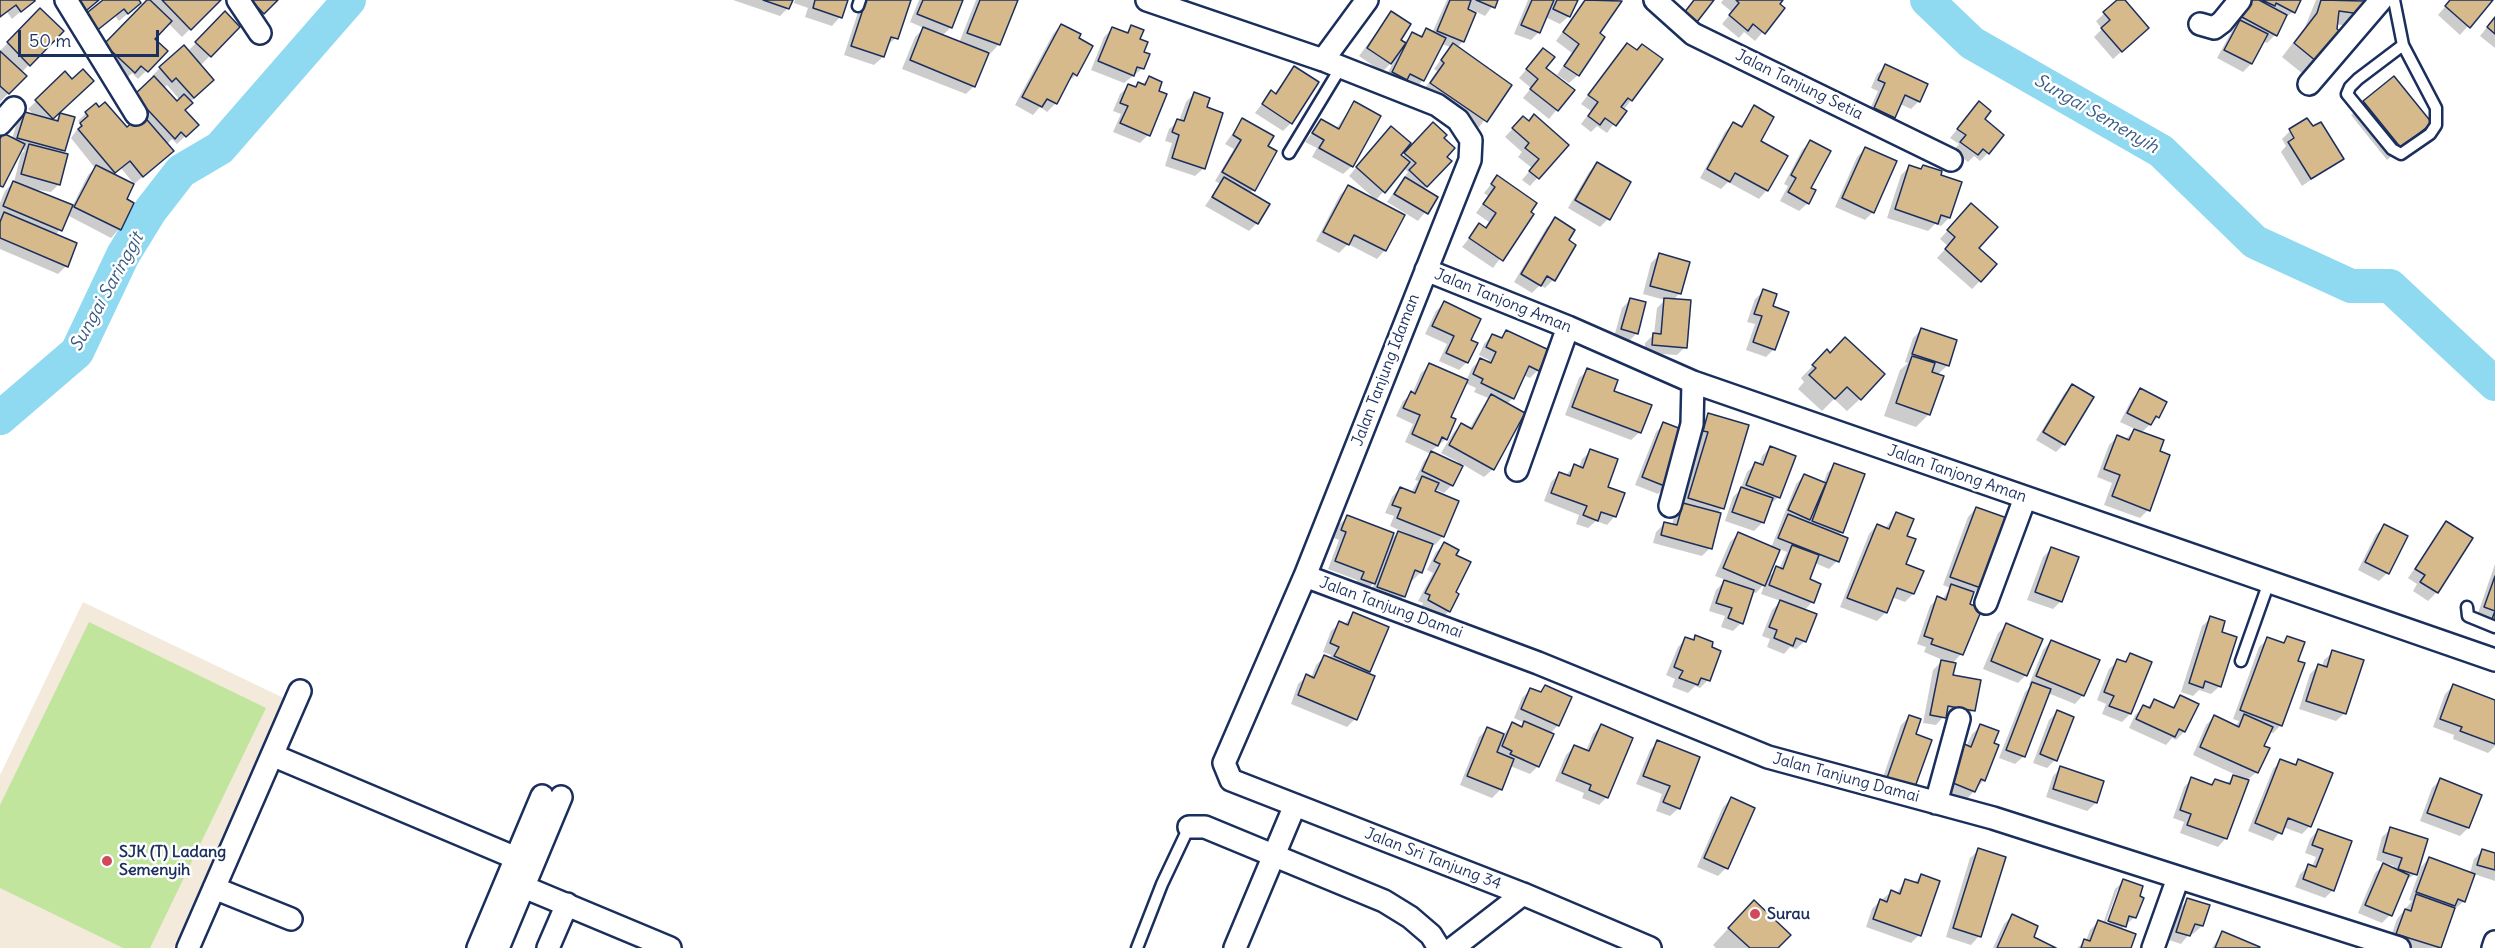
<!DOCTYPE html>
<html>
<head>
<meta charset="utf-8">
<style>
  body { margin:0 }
  #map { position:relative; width:2495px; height:948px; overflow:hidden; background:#fff; font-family:Delius,sans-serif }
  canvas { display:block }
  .scale { position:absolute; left:18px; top:30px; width:141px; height:27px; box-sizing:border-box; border:3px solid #1b2f5e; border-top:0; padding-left:8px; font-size:18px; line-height:21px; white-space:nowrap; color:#1b2f5e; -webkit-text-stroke:4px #fff; paint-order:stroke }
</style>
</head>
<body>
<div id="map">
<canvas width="2495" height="948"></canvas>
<div class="scale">50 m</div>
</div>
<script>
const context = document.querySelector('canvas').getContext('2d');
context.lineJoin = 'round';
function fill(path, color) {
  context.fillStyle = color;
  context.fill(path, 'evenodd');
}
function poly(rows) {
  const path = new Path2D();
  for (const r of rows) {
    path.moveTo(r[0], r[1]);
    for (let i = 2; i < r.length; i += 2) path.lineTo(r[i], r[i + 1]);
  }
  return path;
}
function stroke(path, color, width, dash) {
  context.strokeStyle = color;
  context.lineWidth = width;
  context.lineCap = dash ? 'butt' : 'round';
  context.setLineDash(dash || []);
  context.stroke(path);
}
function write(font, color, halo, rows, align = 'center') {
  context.font = font + ' Delius,sans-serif';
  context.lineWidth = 5;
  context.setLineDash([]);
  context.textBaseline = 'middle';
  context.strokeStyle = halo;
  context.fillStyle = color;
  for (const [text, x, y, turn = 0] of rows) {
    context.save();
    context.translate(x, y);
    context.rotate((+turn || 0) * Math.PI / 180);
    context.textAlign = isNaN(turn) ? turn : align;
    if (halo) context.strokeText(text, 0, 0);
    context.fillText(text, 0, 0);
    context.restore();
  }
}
const built = poly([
  [83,602,288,700,174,948,0,948,0,775]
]);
const green = poly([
  [89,622,266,708,150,948,123,948,0,888,0,805]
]);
const shadow = poly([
  [0,0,33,0,33,1,12,19,7,12,0,18],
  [105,0,137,0,131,11,119,21,115,16,86,39],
  [151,0,219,0,182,37,168,23,152,39,166,51,138,79,132,73,125,80,97,53],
  [235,0,276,0,255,21],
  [733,0,791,0,788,8,780,16],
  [795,0,846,0,840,17,832,26,805,17,808,8,794,3],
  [862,0,909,0,896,38,886,46,883,57,874,65,844,55],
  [919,0,961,0,951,27,942,36,959,43,976,0,1016,0,999,44,991,53,988,51,974,86,966,94,902,69,915,37,924,28,910,22],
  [1447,0,1497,0,1485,16,1467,7,1463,41,1457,48,1510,85,1477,130,1423,91,1437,71,1434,69,1450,47,1442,44,1423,80,1415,89,1384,80,1395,59,1382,72,1359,56,1391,13,1399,40,1403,43,1413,34,1419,37,1426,30,1432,33],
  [1528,0,1576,0,1569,16,1560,24,1545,17,1539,32,1531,40,1514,34],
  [1585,0,1620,1,1598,34,1578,75,1569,83,1557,75,1572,53,1556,41],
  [1723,0,1781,0,1778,4,1783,8,1755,41,1744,32,1739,38,1722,24,1732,12,1721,3],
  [2119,0,2123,0,2139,36,2113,59,2094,37,2102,29,2096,21],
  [2249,0,2299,0,2293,12,2283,19,2275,35,2267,43,2263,41,2251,64,2243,72,2217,58],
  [2316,0,2368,0,2362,3,2359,13,2346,26,2336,24,2308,78,2282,57,2305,27],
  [2451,0,2491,0,2460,35,2438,15],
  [40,10,62,31,21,73,24,76,0,102,0,51],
  [225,14,238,27,200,66,204,88,183,110,197,125,177,144,172,139,166,145,164,159,134,184,121,168,112,175,125,200,132,203,119,229,111,238,67,215,56,235,66,266,58,274,0,249,0,203,5,191,14,182,21,154,25,150,20,149,0,188,0,138,3,135,12,139,17,122,25,113,35,116,28,109,65,74,72,81,91,81,49,120,54,122,60,115,64,150,61,154,59,184,51,192,26,188,72,207,88,175,95,168,71,138,81,124,78,121,86,113,127,129,140,118,127,104,154,78,152,76,160,68,187,52],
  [167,85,180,100,177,103,163,89],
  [2495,17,2495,48,2480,36],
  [1061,25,1076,75,1067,82,1056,103,1047,112,1040,107,1033,115,1015,105,1053,34],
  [1132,26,1138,40,1143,68,1124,83,1091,70,1104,37,1112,29,1125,34],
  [1627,45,1631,100,1607,133,1597,126,1591,132,1581,124,1591,111,1581,104],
  [1543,50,1544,68,1573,90,1549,119,1523,98,1531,88,1519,78],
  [1886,66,1919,101,1911,109,1900,104,1894,117,1886,125,1867,116,1878,91,1871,88,1877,74],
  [1294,68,1291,123,1283,131,1255,113,1271,92,1274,94],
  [1149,78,1148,135,1140,143,1113,132,1121,114,1113,111,1120,94,1129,86,1134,88,1138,84,1141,85],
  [2394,78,2430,123,2387,160,2351,115],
  [1194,94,1205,108,1204,168,1195,176,1165,166,1172,143,1165,141,1169,129,1179,121,1186,102],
  [1354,103,1352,166,1343,174,1312,157,1317,148,1305,142,1321,121,1336,129],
  [1979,103,1988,153,1980,161,1974,156,1968,162,1953,151,1959,144,1950,138],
  [1754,107,1767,190,1759,199,1728,182,1721,189,1700,178,1725,132,1733,124,1739,128],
  [1242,120,1266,146,1275,152,1250,194,1257,223,1249,231,1205,206,1220,184,1215,181,1234,149,1225,144],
  [1515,126,1567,145,1530,186,1522,180,1532,168,1518,157,1522,152,1505,137],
  [2290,131,2342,158,2302,186,2281,152,2286,146,2282,139],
  [1425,132,1442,138,1445,157,1449,161,1423,190,1436,198,1418,221,1387,202,1408,172,1404,168,1376,200,1349,176,1383,136,1402,157],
  [1810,142,1808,203,1799,211,1780,201,1788,186,1784,184,1802,150],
  [1865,149,1873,212,1865,220,1835,207,1857,157],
  [1597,164,1608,219,1600,227,1568,208,1589,172],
  [1909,167,1920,170,1923,167,1949,218,1941,226,1935,224,1928,231,1887,218,1901,175],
  [1497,177,1532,215,1493,268,1462,247,1480,225,1484,229,1489,222,1476,213,1488,196,1484,193],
  [1348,187,1403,216,1385,250,1377,259,1348,244,1339,253,1316,241,1340,195],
  [1963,213,1980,281,1972,289,1937,258,1948,246,1940,239],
  [1556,219,1567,241,1553,280,1545,288,1540,285,1532,293,1514,282,1547,227],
  [1659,255,1680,293,1673,300,1685,347,1677,355,1645,353,1645,343,1654,334,1657,308,1665,300,1643,294,1651,263],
  [1764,291,1771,307,1774,349,1766,357,1746,350,1755,324,1747,322,1755,299],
  [1630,300,1637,333,1629,341,1614,337,1622,308],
  [1444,303,1469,341,1467,362,1459,370,1439,361,1447,344,1425,334,1436,311],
  [1921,330,1948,365,1937,375,1929,414,1916,427,1884,416,1900,370,1908,363,1905,362,1913,338],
  [1506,332,1538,370,1530,378,1523,375,1513,398,1507,404,1493,469,1484,477,1462,464,1452,485,1444,493,1435,489,1443,536,1435,545,1431,543,1421,572,1412,581,1410,580,1404,596,1395,605,1370,595,1375,582,1365,591,1354,587,1357,580,1328,569,1339,540,1334,538,1339,525,1347,517,1389,541,1398,533,1407,536,1408,534,1390,526,1394,516,1385,513,1392,497,1400,488,1411,493,1418,481,1415,480,1424,461,1431,454,1405,442,1413,424,1396,416,1403,401,1412,394,1421,373,1430,365,1466,381,1472,368,1480,360,1487,363,1489,360,1479,355,1484,344,1492,335,1499,339],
  [1465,383,1476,388,1474,392,1488,398,1469,429,1461,424,1453,433,1441,453,1458,462,1457,465,1430,452,1446,439,1449,417],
  [1827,351,1860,399,1847,411,1834,399,1822,411,1798,389,1804,382,1801,378],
  [1588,370,1612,391,1640,432,1631,440,1565,415,1579,378],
  [2072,386,2064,444,2056,452,2036,440,2064,394],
  [2140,390,2158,417,2141,433,2148,510,2140,518,2104,505,2112,483,2097,477,2109,445,2117,437,2125,440,2135,429,2120,422,2132,399],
  [1709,415,1722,508,1717,514,1710,548,1702,556,1653,543,1656,532,1665,523,1672,525,1675,513,1680,508,1701,440,1696,439,1701,423],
  [1664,424,1666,486,1658,494,1635,485,1656,432],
  [1770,448,1779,497,1769,505,1762,523,1754,531,1725,521,1733,497,1740,490,1747,472,1755,464,1759,465,1762,456],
  [1591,451,1615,516,1607,525,1596,521,1588,528,1576,524,1579,515,1544,501,1551,482,1559,474,1565,476,1574,466,1579,468,1582,459],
  [1835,465,1842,532,1838,535,1837,561,1829,569,1815,563,1808,580,1812,602,1804,611,1805,641,1796,649,1790,647,1784,654,1767,647,1770,639,1762,636,1772,610,1781,601,1761,594,1765,583,1756,593,1752,592,1741,623,1733,631,1721,627,1725,616,1709,611,1716,590,1726,580,1715,576,1730,542,1738,534,1771,548,1796,484,1804,476,1823,484,1827,473],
  [1779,549,1787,552,1779,569,1767,577],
  [1976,508,1980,587,1971,596,1961,654,1952,664,1924,652,1926,647,1917,644,1930,606,1938,598,1942,600,1950,588,1943,585,1968,517],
  [1896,513,1905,537,1904,565,1922,571,1913,594,1905,602,1891,597,1885,613,1877,621,1840,607,1869,534,1877,525,1885,529],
  [2446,523,2471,538,2437,592,2428,601,2413,591,2417,584,2408,578],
  [2385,526,2387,573,2379,581,2358,570,2376,534],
  [1444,544,1454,555,1454,593,1449,611,1441,619,1421,609,1423,603,1418,601,1433,573,1427,570,1436,552],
  [2052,548,2061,601,2053,609,2027,600,2043,557],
  [2495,564,2495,631,2477,616],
  [1353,614,1369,671,1355,719,1347,727,1291,704,1298,684,1307,676,1311,678,1316,665,1324,657,1330,659,1331,655,1323,652,1331,631,1340,623,1344,625],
  [2211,618,2220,632,2220,686,2211,694,2199,690,2193,696,2181,692,2202,626],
  [2007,625,2026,675,2018,683,1983,669,1998,633],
  [1696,637,1708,680,1700,688,1695,686,1688,693,1672,687,1675,679,1666,675,1678,647,1686,639,1692,641],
  [2288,638,2297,662,2281,725,2273,733,2269,732,2262,747,2257,772,2247,780,2226,838,2218,847,2180,833,2184,822,2173,818,2184,787,2192,779,2210,785,2215,780,2226,784,2236,775,2193,755,2206,725,2214,717,2235,727,2239,721,2233,719,2259,647,2268,639,2281,644],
  [2051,641,2083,695,2075,704,2048,693,2024,756,2015,764,1999,758,2025,692,2031,686,2029,685,2043,650],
  [2333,652,2345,713,2336,721,2299,709,2310,674,2318,666,2322,667,2324,660],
  [2130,655,2130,714,2122,722,2102,714,2106,704,2097,700,2109,669,2118,661,2123,663],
  [1941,662,1973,710,1965,719,1945,715,1936,725,1923,723,1933,670],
  [2453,686,2495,702,2495,746,2488,753,2453,739,2454,735,2433,727,2445,694],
  [1545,687,1558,725,1550,734,1538,766,1530,774,1510,766,1500,790,1492,798,1460,785,1479,737,1487,729,1503,735,1512,724,1520,727,1525,723,1514,718,1522,698,1531,689,1539,693],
  [2181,697,2197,704,2184,732,2176,740,2172,738,2166,745,2129,728,2135,715,2144,707,2147,708,2154,700,2171,708],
  [2057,712,2055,760,2047,768,2033,763,2049,720],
  [1910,716,1914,735,1914,786,1880,786,1901,725],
  [1601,726,1607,797,1599,805,1582,798,1584,793,1555,781,1566,755,1574,747,1586,751,1593,734],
  [1981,726,1992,744,1984,780,1966,800,1945,792,1972,734],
  [1658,742,1679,808,1670,816,1656,811,1662,794,1636,784,1650,750],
  [2281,761,2293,766,2298,761,2310,826,2302,834,2283,827,2273,841,2248,831,2273,769],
  [2061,768,2102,782,2096,803,2087,811,2046,797,2053,776],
  [2440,780,2480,796,2468,828,2460,836,2420,821,2432,788],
  [1731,799,1726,868,1718,876,1697,867,1723,807],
  [2391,829,2415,874,2405,881,2390,915,2382,923,2358,913,2375,873,2383,865,2393,870,2394,866,2376,860,2382,837],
  [2318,830,2350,842,2333,890,2325,898,2295,887,2300,874,2309,866,2312,867,2316,857,2305,853,2310,839],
  [1979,850,1979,936,1971,945,1946,937,1970,858],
  [2482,851,2495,855,2495,881,2474,874,2464,901,2455,909,2453,908,2439,948,2406,948,2389,942,2397,919,2412,901,2409,900,2421,867,2429,858,2470,873,2474,859],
  [1921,876,1919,935,1911,943,1866,927,1872,909,1880,901,1891,892,1896,894,1906,880,1914,883],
  [2124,881,2135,917,2120,930,2129,948,2077,948,2086,941,2090,930,2098,922,2103,924,2115,889],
  [2118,889,2121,889,2107,928,2104,927],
  [2188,900,2202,926,2193,934,2190,933,2181,944,2169,940,2180,908],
  [2012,916,2032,938,2054,948,1993,948,2004,924],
  [1737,919,1776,948,1716,948,1713,945],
  [2222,933,2258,948,2212,948]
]);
const river = poly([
  [1927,0,1972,43,2161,151,2255,242,2351,286,2390,286,2495,384],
  [0,418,77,352,123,255,150,211,181,171,220,148,349,0]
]);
const building = poly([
  [0,0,35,0,35,1,21,12,16,5,0,17,0,0],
  [68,0,99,0,81,15,68,0],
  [103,0,139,0,141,3,128,14,124,9,95,32,83,16,103,0],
  [147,0,150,0,172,21,155,39,168,51,148,72,141,66,135,73,104,44,147,0],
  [162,0,221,0,191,30,162,0],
  [251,0,278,0,264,14,251,0],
  [763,0,793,0,789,9,763,0],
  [815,0,848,0,842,18,813,8,815,0],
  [866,0,911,0,898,39,891,37,884,57,851,46,866,0],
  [923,0,963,0,952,28,917,14,923,0],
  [980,0,1018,0,1000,45,967,33,980,0],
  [1450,0,1471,0,1468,9,1476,13,1464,42,1437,31,1450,0],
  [1476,0,1498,0,1495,8,1476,0],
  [1532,0,1554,0,1540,33,1521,25,1532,0],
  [1557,0,1578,0,1570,17,1553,9,1557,0],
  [1585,0,1622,1,1600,33,1605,37,1579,76,1564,66,1579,44,1563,32,1585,0],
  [1694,0,1714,0,1697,22,1684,13,1694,0],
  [1736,0,1783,0,1780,4,1785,8,1765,34,1753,24,1748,31,1729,15,1739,3,1736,0],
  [2117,0,2125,0,2149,28,2122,52,2101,28,2110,20,2103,12,2117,0],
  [2249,0,2259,0,2287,15,2277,36,2240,16,2249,0],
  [2262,0,2301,0,2295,13,2276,3,2275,6,2262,0],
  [2321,0,2364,1,2360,14,2339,11,2337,29,2346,36,2322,66,2294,43,2317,13,2321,0],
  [2450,0,2493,0,2470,28,2445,6,2450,0],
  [40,8,64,31,30,66,7,42,40,8],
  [225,11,240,27,211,57,195,42,225,11],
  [1391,11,1411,24,1401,40,1406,43,1391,64,1367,48,1391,11],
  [2495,17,2495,34,2487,27,2495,17],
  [2240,20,2268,34,2252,64,2224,50,2240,20],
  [1061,24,1081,34,1079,38,1093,46,1077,76,1073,73,1057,104,1047,99,1042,107,1022,97,1061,24],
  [1131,25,1144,30,1140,39,1148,42,1144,52,1150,54,1144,69,1137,67,1134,76,1098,61,1112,27,1128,33,1131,25],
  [923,27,989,53,975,87,910,60,923,27],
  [1426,28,1446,38,1424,81,1410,74,1407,80,1392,72,1412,32,1422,37,1426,28],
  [1453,43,1512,85,1487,122,1430,83,1444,63,1441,60,1453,43],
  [1627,43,1637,50,1642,44,1663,59,1632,101,1628,98,1621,107,1627,111,1616,126,1605,118,1600,125,1588,116,1598,102,1588,95,1627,43],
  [184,45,214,80,194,98,176,78,172,82,159,67,184,45],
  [1543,48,1555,57,1546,68,1575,90,1558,111,1530,89,1538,79,1526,69,1543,48],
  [0,51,27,76,9,94,0,86,0,51],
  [1885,64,1928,84,1920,102,1905,95,1895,118,1874,108,1885,83,1878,80,1885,64],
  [1294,66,1319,82,1292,124,1262,104,1271,90,1276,94,1294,66],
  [83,69,94,81,53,119,35,100,65,71,72,79,83,69],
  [154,76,177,101,184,94,193,103,185,110,199,125,186,137,181,132,175,139,134,95,154,76],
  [1149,76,1162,82,1159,91,1167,94,1150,136,1120,123,1128,106,1120,103,1128,84,1136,87,1138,82,1145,85,1149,76],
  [2394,76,2432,123,2401,148,2363,101,2394,76],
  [1194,92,1210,98,1207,107,1223,113,1205,169,1172,158,1179,135,1172,132,1177,119,1184,121,1194,92],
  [1354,101,1381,116,1353,167,1319,148,1324,140,1312,133,1321,119,1339,129,1354,101],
  [1979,101,1991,111,1985,119,2004,135,1989,154,1983,149,1978,155,1960,142,1966,135,1957,129,1979,101],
  [105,102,127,127,142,114,174,151,143,177,130,161,115,173,78,129,82,126,80,123,88,116,85,112,96,103,99,107,105,102],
  [1754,105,1774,117,1761,141,1788,156,1768,191,1735,173,1730,182,1707,169,1733,122,1742,127,1754,105],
  [25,112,58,121,60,113,75,117,65,151,17,138,25,112],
  [1534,114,1569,145,1539,179,1529,171,1539,159,1525,148,1529,143,1512,128,1523,116,1529,121,1534,114],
  [1242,118,1274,136,1268,146,1277,151,1255,191,1222,172,1241,140,1233,135,1242,118],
  [2307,118,2313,126,2321,122,2344,159,2311,179,2288,142,2294,138,2289,129,2307,118],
  [1433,122,1447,135,1444,138,1455,148,1447,157,1452,161,1427,187,1409,170,1416,163,1404,153,1433,122],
  [1391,126,1411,143,1401,155,1410,162,1385,193,1356,167,1391,126],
  [3,133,25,144,3,187,0,186,0,139,3,133],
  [1810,140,1831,151,1811,188,1816,190,1809,204,1788,192,1796,178,1791,175,1810,140],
  [29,144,68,154,60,185,21,174,29,144],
  [1865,147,1897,161,1874,213,1842,198,1865,147],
  [1597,162,1631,182,1610,220,1575,200,1597,162],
  [96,165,134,184,127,199,134,203,121,230,74,207,96,165],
  [1909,165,1921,169,1923,165,1942,171,1941,175,1962,182,1950,218,1941,215,1938,224,1895,209,1909,165],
  [1497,175,1537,203,1531,212,1534,214,1503,261,1469,238,1479,223,1486,228,1496,213,1483,204,1495,187,1491,184,1497,175],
  [1224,177,1270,204,1258,224,1212,197,1224,177],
  [1405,177,1438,197,1428,214,1394,194,1405,177],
  [13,181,73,205,62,231,3,206,13,181],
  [1348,185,1405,215,1386,251,1354,235,1349,245,1323,232,1348,185],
  [1971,203,1998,227,1979,248,1997,264,1981,282,1945,249,1955,237,1947,230,1971,203],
  [4,212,77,243,68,267,0,238,0,222,4,212],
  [1555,217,1575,230,1569,240,1576,245,1555,281,1547,276,1541,286,1521,274,1555,217],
  [1659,253,1690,262,1681,294,1650,286,1659,253],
  [1763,289,1777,294,1773,306,1789,312,1775,350,1753,342,1762,316,1754,314,1763,289],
  [1630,298,1646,302,1638,334,1621,329,1630,298],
  [1664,298,1691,300,1687,348,1652,345,1653,333,1661,334,1664,298],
  [1444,301,1481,319,1471,340,1478,343,1468,363,1446,353,1454,336,1432,326,1444,301],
  [1921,328,1957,340,1949,366,1912,354,1921,328],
  [1506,330,1549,350,1539,371,1529,366,1514,399,1481,383,1483,379,1473,374,1480,358,1491,363,1496,352,1486,347,1492,334,1502,338,1506,330],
  [1845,337,1885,374,1861,400,1847,387,1835,399,1809,375,1816,368,1812,365,1827,349,1830,353,1845,337],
  [1912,356,1935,363,1932,372,1944,376,1930,415,1896,403,1912,356],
  [1429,363,1468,380,1451,417,1456,419,1447,440,1442,437,1438,446,1412,434,1420,415,1403,408,1411,391,1415,394,1429,363],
  [1587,368,1618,380,1614,391,1652,405,1641,433,1572,407,1587,368],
  [2072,384,2094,397,2065,445,2043,432,2072,384],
  [2140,388,2167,402,2159,418,2156,416,2151,425,2127,413,2140,388],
  [1491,394,1525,413,1494,470,1449,445,1461,423,1472,429,1491,394],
  [1708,413,1749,425,1724,509,1688,498,1708,432,1703,431,1708,413],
  [1663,422,1689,432,1667,487,1642,477,1663,422],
  [2134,429,2164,440,2160,451,2170,455,2150,511,2112,496,2120,475,2104,469,2117,435,2129,440,2134,429],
  [1770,446,1796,456,1780,498,1746,485,1755,462,1763,465,1770,446],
  [1590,449,1618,459,1608,487,1625,493,1616,517,1601,512,1598,521,1583,515,1587,506,1551,493,1559,472,1570,476,1574,464,1583,468,1590,449],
  [1431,451,1463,466,1453,486,1422,471,1431,451],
  [1834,463,1865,474,1843,533,1812,521,1834,463],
  [1804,474,1826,483,1810,520,1788,510,1804,474],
  [1422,476,1439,483,1435,491,1459,501,1444,537,1397,518,1401,508,1392,505,1400,487,1415,493,1422,476],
  [1741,487,1773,498,1764,523,1732,512,1741,487],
  [1683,503,1721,513,1712,549,1661,535,1664,522,1677,525,1683,503],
  [1976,507,2007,518,1981,588,1950,577,1976,507],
  [1896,512,1914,519,1907,536,1916,539,1906,564,1924,571,1914,594,1897,588,1887,613,1847,598,1877,524,1889,529,1896,512],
  [1788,514,1848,538,1839,562,1778,538,1788,514],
  [1347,515,1394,533,1375,584,1361,579,1364,572,1335,561,1346,532,1341,530,1347,515],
  [2446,521,2473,538,2438,593,2420,582,2425,575,2415,569,2446,521],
  [2384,524,2408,536,2389,574,2365,562,2384,524],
  [1398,531,1433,544,1422,573,1415,570,1405,597,1377,587,1398,531],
  [1738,532,1780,550,1765,586,1723,568,1738,532],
  [1444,542,1459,550,1456,555,1471,562,1456,592,1459,594,1450,612,1428,600,1430,595,1425,593,1440,564,1434,561,1444,542],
  [1792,545,1819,555,1810,579,1821,584,1814,603,1769,585,1776,566,1783,569,1792,545],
  [2051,547,2079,557,2062,602,2035,592,2051,547],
  [2495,576,2495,620,2492,619,2495,611,2484,607,2495,576],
  [1724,580,1754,590,1743,624,1728,618,1732,608,1716,603,1724,580],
  [1951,584,1974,592,1970,604,1982,609,1963,655,1931,644,1933,639,1924,636,1937,596,1946,600,1951,584],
  [1780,600,1817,614,1806,642,1796,638,1793,646,1774,638,1777,630,1769,627,1780,600],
  [1353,612,1389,627,1370,672,1334,656,1339,647,1330,643,1339,621,1348,625,1353,612],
  [2210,616,2225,621,2222,632,2237,637,2221,687,2205,681,2203,688,2189,683,2210,616],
  [2006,623,2043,639,2027,676,1991,661,2006,623],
  [1695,635,1713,642,1712,647,1721,651,1710,681,1701,678,1698,685,1679,678,1683,671,1674,667,1685,637,1694,640,1695,635],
  [2287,636,2305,642,2298,661,2305,663,2282,726,2240,710,2267,637,2284,643,2287,636],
  [2051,640,2100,660,2084,696,2036,676,2051,640],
  [2332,650,2364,660,2346,714,2306,701,2318,664,2327,667,2332,650],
  [2130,653,2152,662,2131,714,2109,706,2114,696,2104,692,2117,659,2126,662,2130,653],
  [1324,655,1375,676,1357,720,1298,695,1306,674,1314,678,1324,655],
  [1941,660,1956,663,1953,675,1981,680,1975,711,1948,706,1946,718,1930,715,1941,660],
  [2032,682,2051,689,2025,757,2006,750,2032,682],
  [2453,684,2495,700,2495,744,2460,731,2462,727,2440,719,2453,684],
  [1545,685,1572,697,1559,726,1521,709,1530,688,1541,692,1545,685],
  [2180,695,2199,704,2185,732,2179,729,2175,737,2136,719,2143,705,2150,708,2154,699,2174,708,2180,695],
  [2057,710,2074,717,2057,761,2040,754,2057,710],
  [2244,714,2273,727,2264,746,2270,748,2258,773,2200,747,2214,715,2239,727,2244,714],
  [1909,715,1921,719,1916,734,1932,740,1915,787,1887,778,1909,715],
  [1524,721,1554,734,1539,767,1510,754,1512,751,1502,746,1512,722,1522,727,1524,721],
  [1601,724,1633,738,1608,798,1589,790,1591,785,1562,773,1574,745,1589,751,1601,724],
  [1980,724,1999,731,1994,743,1999,745,1985,781,1981,779,1975,792,1953,783,1957,772,1952,770,1962,743,1971,747,1980,724],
  [1487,727,1504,734,1497,752,1514,759,1502,790,1467,776,1487,727],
  [1657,740,1700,757,1680,809,1663,802,1670,786,1643,776,1657,740],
  [2280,759,2296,765,2298,759,2333,773,2311,827,2288,818,2282,834,2255,823,2280,759],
  [2060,766,2104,781,2097,803,2053,789,2060,766],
  [2233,775,2249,780,2227,839,2187,825,2191,814,2180,810,2191,777,2212,785,2215,779,2230,784,2233,775],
  [2440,778,2482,795,2469,828,2427,813,2440,778],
  [1731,797,1755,808,1728,869,1704,858,1731,797],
  [2390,827,2428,839,2417,875,2398,869,2402,858,2383,852,2390,827],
  [2318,829,2352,841,2334,891,2303,879,2308,864,2316,867,2323,849,2312,845,2318,829],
  [1978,848,2006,857,1981,937,1953,928,1978,848],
  [2482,849,2495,853,2495,870,2477,865,2482,849],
  [2429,857,2475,874,2465,902,2458,899,2455,906,2416,892,2429,857],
  [2383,863,2409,875,2392,916,2365,905,2383,863],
  [1921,874,1940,881,1921,936,1873,919,1880,899,1887,902,1891,890,1900,894,1905,879,1918,883,1921,874],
  [2123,879,2143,886,2140,896,2144,898,2136,918,2129,916,2126,927,2108,921,2123,879],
  [2416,894,2455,908,2441,948,2396,934,2405,909,2411,911,2416,894],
  [2187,898,2210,905,2203,926,2195,924,2190,936,2176,932,2187,898],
  [1754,900,1791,935,1778,948,1750,948,1728,928,1754,900],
  [2012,914,2038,926,2034,937,2056,948,1997,948,2012,914],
  [2098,920,2136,934,2131,948,2081,948,2084,939,2090,941,2098,920],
  [2222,931,2260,947,2259,948,2215,948,2222,931]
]);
const service = poly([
  [2394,0,2403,45,2436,108,2436,125,2430,134,2401,154,2392,149,2347,94,2350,87,2358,79,2403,45],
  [858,6,860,0],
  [1289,153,1341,67],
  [2467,607,2468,616,2495,627],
  [2241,661,2269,582],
  [1137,948,1162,884,1189,827]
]);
const minor = poly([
  [66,0,136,114],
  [238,0,260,33],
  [1147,0,1323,60,1437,105,1458,120,1471,140,1470,160,1305,576,1224,763,1231,780,1523,894,1650,948],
  [1655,0,1693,34,1951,160],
  [2200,24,2214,28,2222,22,2240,0],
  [1323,60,1367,0],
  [2309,84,2381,0],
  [0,124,14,108],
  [1426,270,1568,327,1693,382,2495,660],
  [1517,470,1568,327],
  [1670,506,1692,424,1693,382],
  [1305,576,1538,663,1768,757,1993,818,2399,948],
  [1986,603,2025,498],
  [272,755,516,858],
  [1936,803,1959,719],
  [1189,827,1205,827,1384,901,1410,917,1431,935,1439,948],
  [524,887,670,948],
  [214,888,291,919],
  [188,948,300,691],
  [478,948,542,796],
  [498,948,561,797],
  [548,948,567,904],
  [1235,948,1295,805],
  [1453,948,1523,894],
  [2153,948,2178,878],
  [2493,948,2495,942]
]);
const markers = [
  [107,861,6,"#d1495b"],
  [1755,914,6,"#d1495b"]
];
const streetNames = [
  ["Jalan Tanjung Setia",1799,85,26],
  ["Jalan Tanjong Aman",1503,301,22],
  ["Jalan Tanjung Idaman",1386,370,-69],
  ["Jalan Tanjong Aman",1957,474,19],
  ["Jalan Tanjung Damai",1391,608,20],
  ["Jalan Tanjung Damai",1846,778,15],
  ["Jalan Sri Tanjung 34",1433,859,21]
];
const poiNames = [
  ["SJK (T) Ladang",119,852],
  ["Semenyih",119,870],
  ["Surau",1767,914]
];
const waterNames = [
  ["Sungai Semenyih",2096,114,30],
  ["Sungai Saringgit",107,292,-61]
];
fill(built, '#f3eadc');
fill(green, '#c2e59e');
fill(shadow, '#0003');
stroke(river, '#90daf1', 34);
fill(building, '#d7ba8b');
stroke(building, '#1b2f5e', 1.5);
stroke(service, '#1b2f5e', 15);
stroke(minor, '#1b2f5e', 26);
stroke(service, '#fff', 10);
stroke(minor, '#fff', 21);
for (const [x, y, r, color] of markers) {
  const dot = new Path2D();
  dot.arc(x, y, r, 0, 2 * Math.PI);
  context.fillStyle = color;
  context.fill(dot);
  stroke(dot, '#fff', 2);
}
write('16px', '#1b2f5e', '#fff', streetNames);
write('bold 16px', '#1b2f5e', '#fff', poiNames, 'left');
write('italic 18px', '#385a83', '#fff', waterNames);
</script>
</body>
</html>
